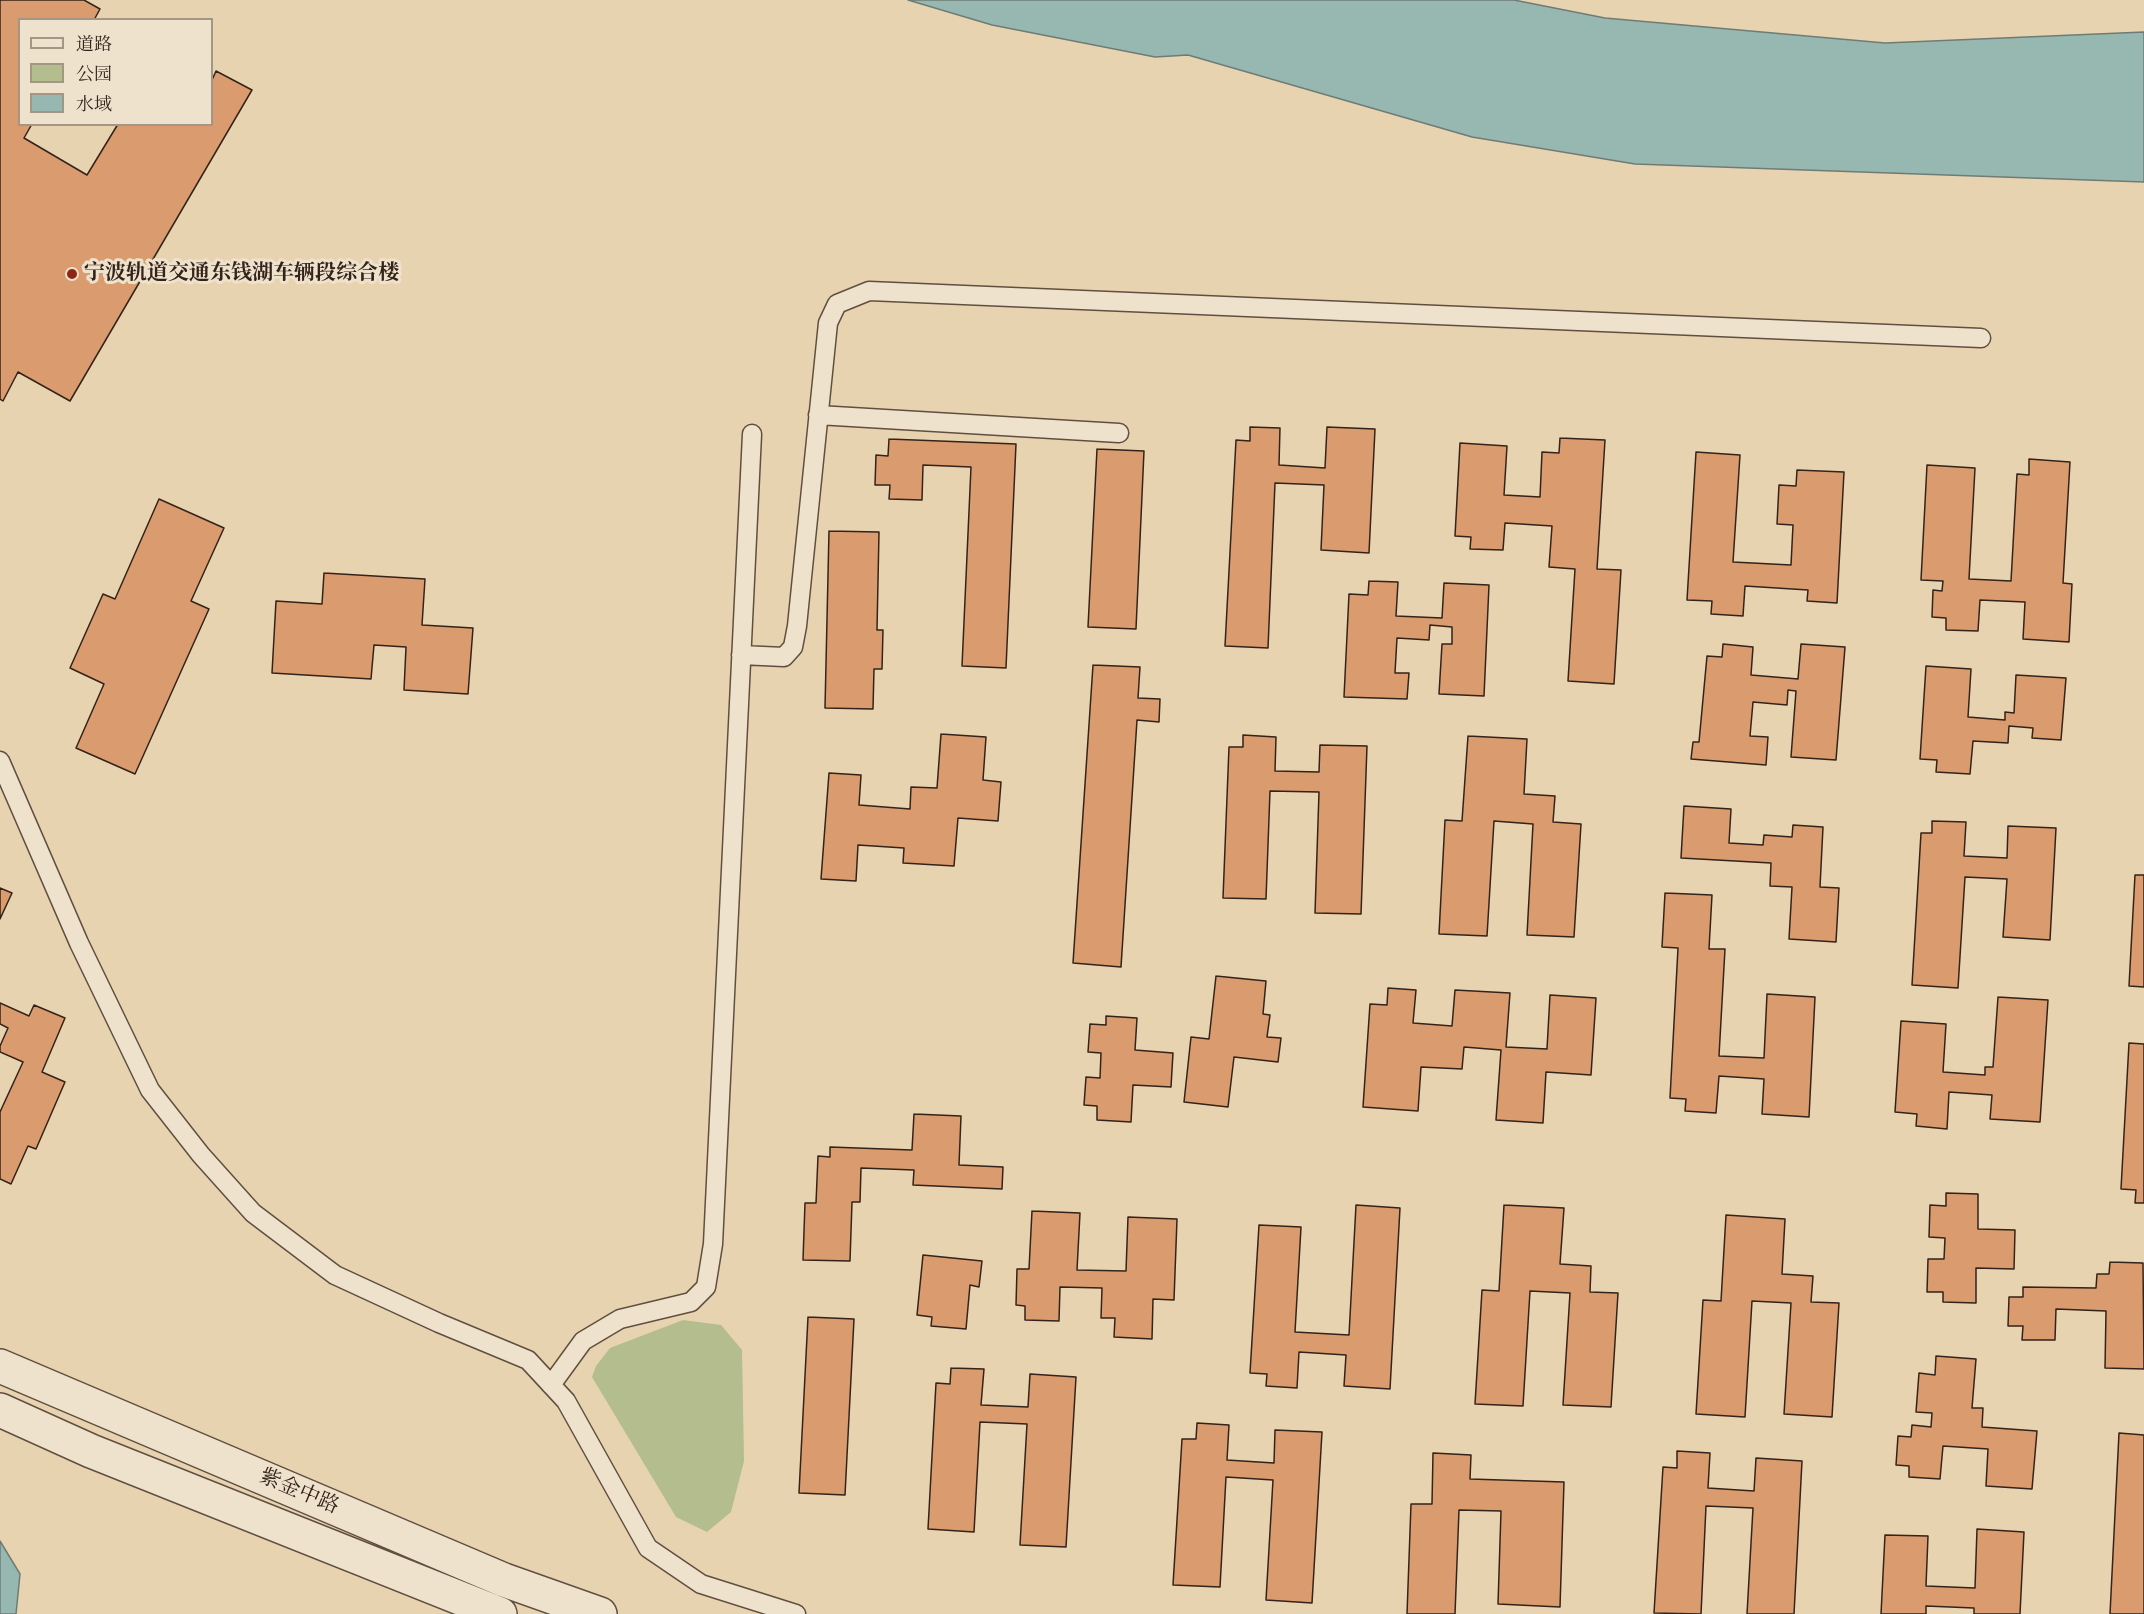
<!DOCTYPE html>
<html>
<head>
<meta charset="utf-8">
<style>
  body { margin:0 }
  #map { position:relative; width:2144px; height:1614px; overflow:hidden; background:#e7d3b0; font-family:"Gentium Book Plus","Noto Serif SC",serif }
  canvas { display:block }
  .legend { position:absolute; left:18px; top:18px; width:195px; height:108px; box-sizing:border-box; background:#efe2cc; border:2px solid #a49685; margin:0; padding:8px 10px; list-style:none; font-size:18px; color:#33231a }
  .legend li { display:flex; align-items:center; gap:12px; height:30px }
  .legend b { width:30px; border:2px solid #a49685 }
</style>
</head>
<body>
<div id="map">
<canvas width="2144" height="1614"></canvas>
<ul class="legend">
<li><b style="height:8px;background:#efe2cc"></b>道路</li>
<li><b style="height:16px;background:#b3bd8d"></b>公园</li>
<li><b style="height:16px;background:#97b7b1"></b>水域</li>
</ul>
</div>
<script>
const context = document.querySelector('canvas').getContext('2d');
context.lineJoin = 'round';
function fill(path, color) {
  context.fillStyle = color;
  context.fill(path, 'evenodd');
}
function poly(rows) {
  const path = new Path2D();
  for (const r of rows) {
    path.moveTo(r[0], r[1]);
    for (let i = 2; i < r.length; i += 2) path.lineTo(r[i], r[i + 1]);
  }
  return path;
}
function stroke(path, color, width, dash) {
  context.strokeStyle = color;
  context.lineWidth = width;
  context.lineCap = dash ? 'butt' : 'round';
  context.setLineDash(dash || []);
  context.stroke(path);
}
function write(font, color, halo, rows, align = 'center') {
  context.font = font + ' "Gentium Book Plus","Noto Serif SC",serif';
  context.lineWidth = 6;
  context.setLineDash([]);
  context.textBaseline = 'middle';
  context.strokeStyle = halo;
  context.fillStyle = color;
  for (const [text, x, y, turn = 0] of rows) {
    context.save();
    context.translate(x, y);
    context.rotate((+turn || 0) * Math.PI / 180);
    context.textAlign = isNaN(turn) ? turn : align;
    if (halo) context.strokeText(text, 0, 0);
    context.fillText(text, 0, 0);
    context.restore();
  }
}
const green = poly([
  [683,1320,721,1325,742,1350,744,1461,731,1512,707,1532,676,1517,592,1377,596,1366,610,1348]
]);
const water = poly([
  [908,0,1514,0,1605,18,1885,43,2144,32,2144,182,1635,164,1472,137,1188,55,1155,57,992,25,908,0],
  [0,1541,20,1574,16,1614,0,1614,0,1541]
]);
const building = poly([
  [0,0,84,0,100,9,94,20,20,20,20,124,32,124,24,138,87,175,118,124,212,124,212,80,216,71,252,90,70,401,18,372,3,401,0,399,0,0],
  [1250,427,1280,428,1279,465,1325,468,1327,427,1375,429,1369,553,1321,550,1324,485,1275,483,1268,648,1225,646,1236,440,1250,441,1250,427],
  [1560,438,1605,440,1597,569,1621,570,1614,684,1568,681,1575,569,1549,567,1552,526,1505,523,1503,550,1470,549,1471,537,1455,536,1460,443,1507,446,1504,495,1540,497,1542,452,1559,453,1560,438],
  [889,439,1016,444,1006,668,962,666,971,467,923,465,922,500,889,499,890,485,875,485,876,455,888,456,889,439],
  [1097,449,1144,451,1136,629,1088,627,1097,449],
  [1696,452,1740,455,1733,562,1791,565,1793,525,1777,524,1779,485,1796,486,1797,470,1844,472,1837,603,1807,601,1808,590,1745,586,1743,616,1711,614,1712,601,1687,600,1696,452],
  [2029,459,2070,462,2063,583,2072,584,2069,642,2023,639,2025,602,1980,600,1978,631,1946,630,1946,618,1932,617,1933,590,1942,591,1943,581,1921,580,1927,465,1975,468,1969,579,2011,581,2017,474,2029,475,2029,459],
  [159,499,224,528,191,601,209,609,135,774,76,748,104,684,70,668,103,594,115,599,159,499],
  [829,531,879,532,877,630,883,630,882,669,874,669,873,709,825,708,829,531],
  [324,573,425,579,422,625,473,628,468,694,404,690,406,647,374,645,371,679,272,673,276,601,322,604,324,573],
  [1369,581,1398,582,1396,616,1442,618,1444,583,1489,585,1484,696,1439,694,1442,644,1452,644,1452,627,1430,625,1429,640,1397,638,1395,673,1409,673,1407,699,1344,697,1349,594,1368,595,1369,581],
  [1723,644,1753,647,1751,675,1798,679,1801,644,1845,647,1836,760,1791,757,1796,691,1788,690,1787,705,1753,702,1750,736,1768,737,1766,765,1691,759,1693,742,1699,742,1707,656,1722,657,1723,644],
  [1093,665,1140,667,1138,698,1160,699,1159,722,1137,720,1121,967,1073,963,1093,665],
  [1926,666,1971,669,1968,717,2005,720,2005,712,2014,713,2016,675,2066,678,2061,740,2032,738,2033,728,2009,726,2008,743,1973,741,1970,774,1936,772,1937,760,1920,759,1926,666],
  [941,734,986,737,983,780,1001,782,998,821,958,818,954,866,903,863,904,848,858,845,856,881,821,879,829,773,861,775,859,805,910,809,911,787,937,788,941,734],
  [1243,735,1276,737,1275,771,1319,772,1320,745,1367,746,1361,914,1315,913,1319,792,1270,791,1266,899,1223,898,1229,747,1243,747,1243,735],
  [1468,736,1527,739,1524,794,1555,796,1553,822,1581,824,1574,937,1527,935,1533,824,1494,821,1487,936,1439,934,1445,820,1462,821,1468,736],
  [1684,806,1731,809,1729,843,1763,845,1764,835,1792,837,1793,825,1823,827,1820,887,1839,888,1836,942,1789,939,1792,887,1770,886,1771,863,1681,858,1684,806],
  [1932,821,1966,822,1964,856,2007,858,2008,826,2056,828,2050,940,2003,937,2007,879,1965,877,1958,988,1912,985,1921,833,1932,833,1932,821],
  [2135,875,2144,875,2144,987,2129,986,2135,875],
  [0,888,12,893,0,919,0,888],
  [1665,893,1712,895,1709,949,1725,949,1719,1056,1764,1058,1767,994,1815,997,1809,1117,1762,1114,1764,1079,1719,1076,1716,1113,1685,1111,1686,1099,1670,1098,1678,948,1662,947,1665,893],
  [1216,976,1266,981,1263,1014,1270,1015,1267,1037,1281,1038,1278,1062,1234,1057,1228,1107,1184,1102,1191,1037,1209,1039,1216,976],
  [1388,988,1416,990,1413,1023,1452,1026,1455,990,1510,993,1506,1047,1547,1049,1550,995,1596,998,1591,1075,1546,1072,1543,1123,1496,1120,1501,1050,1464,1047,1462,1069,1421,1067,1418,1111,1363,1107,1370,1004,1387,1005,1388,988],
  [1998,997,2048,1000,2040,1122,1990,1119,1992,1095,1949,1092,1947,1129,1916,1126,1917,1114,1895,1112,1901,1021,1946,1024,1943,1072,1985,1075,1985,1067,1993,1067,1998,997],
  [0,1003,29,1016,34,1005,65,1018,42,1072,65,1082,36,1149,28,1146,11,1184,0,1179,0,1112,23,1062,0,1052,0,1046,8,1028,0,1024,0,1003],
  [1106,1016,1137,1018,1135,1050,1173,1053,1171,1087,1133,1085,1131,1122,1097,1120,1097,1106,1084,1105,1086,1077,1100,1078,1101,1053,1088,1052,1090,1024,1106,1025,1106,1016],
  [2129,1043,2144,1044,2144,1203,2135,1203,2136,1190,2121,1189,2129,1043],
  [914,1114,961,1116,959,1165,1003,1167,1002,1189,913,1185,914,1170,861,1168,860,1202,852,1202,850,1261,803,1260,805,1203,816,1203,818,1156,830,1157,830,1147,912,1150,914,1114],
  [1946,1193,1978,1194,1978,1229,2015,1230,2014,1269,1976,1268,1976,1303,1943,1302,1943,1292,1927,1292,1928,1259,1944,1259,1945,1238,1929,1237,1930,1205,1946,1206,1946,1193],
  [1356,1205,1400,1208,1390,1389,1344,1386,1346,1355,1299,1352,1297,1388,1266,1386,1267,1374,1250,1373,1259,1225,1301,1227,1295,1332,1349,1335,1356,1205],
  [1504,1205,1564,1208,1560,1264,1591,1266,1590,1292,1618,1293,1611,1407,1563,1405,1570,1293,1530,1291,1523,1406,1475,1404,1482,1290,1499,1291,1504,1205],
  [1032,1211,1080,1213,1077,1270,1126,1271,1128,1217,1177,1219,1174,1300,1153,1299,1152,1339,1114,1337,1115,1318,1101,1318,1102,1288,1060,1287,1059,1321,1025,1320,1025,1306,1016,1305,1017,1269,1029,1269,1032,1211],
  [1726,1215,1785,1219,1782,1274,1813,1276,1811,1302,1839,1303,1832,1417,1784,1414,1791,1303,1752,1301,1745,1417,1696,1414,1703,1300,1721,1301,1726,1215],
  [923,1255,982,1261,979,1287,970,1285,966,1329,931,1326,932,1317,917,1315,923,1255],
  [2110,1262,2143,1263,2144,1369,2105,1368,2106,1311,2056,1309,2055,1340,2022,1340,2023,1326,2008,1326,2009,1297,2023,1297,2023,1287,2096,1288,2097,1274,2109,1274,2110,1262],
  [808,1317,854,1319,845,1495,799,1493,808,1317],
  [1936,1356,1976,1359,1972,1408,1983,1408,1982,1427,2037,1431,2032,1489,1986,1486,1988,1449,1943,1446,1940,1479,1909,1477,1909,1466,1896,1465,1898,1436,1911,1437,1912,1425,1931,1427,1932,1413,1916,1412,1919,1373,1935,1375,1936,1356],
  [951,1368,984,1369,981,1405,1028,1407,1030,1374,1076,1377,1066,1547,1020,1545,1027,1424,980,1422,974,1532,928,1529,936,1383,950,1384,951,1368],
  [1197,1423,1229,1425,1227,1460,1274,1463,1275,1430,1322,1432,1312,1603,1266,1600,1273,1480,1226,1477,1220,1587,1173,1585,1182,1439,1196,1439,1197,1423],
  [2119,1433,2144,1435,2144,1614,2110,1614,2119,1433],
  [1677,1451,1710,1453,1708,1488,1754,1491,1756,1458,1802,1461,1794,1614,1747,1614,1753,1508,1706,1506,1701,1614,1654,1613,1663,1467,1677,1468,1677,1451],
  [1433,1453,1471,1455,1470,1479,1564,1482,1560,1607,1498,1604,1501,1511,1459,1510,1455,1614,1407,1614,1411,1504,1432,1504,1433,1453],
  [1977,1529,2024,1532,2020,1614,1974,1614,1974,1608,1926,1606,1926,1614,1881,1614,1885,1535,1928,1536,1926,1586,1975,1588,1977,1529]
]);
const lane = poly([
  [818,415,1119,433],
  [741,655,784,657,793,647,797,626,828,323,837,304,869,291,1981,338],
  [0,761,79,943,150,1090,201,1155,253,1213,335,1275,439,1323,528,1360,566,1401,648,1548,701,1584,796,1614],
  [551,1385,583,1341,620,1319,691,1302,706,1287,713,1244,752,434]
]);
const street = poly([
  [0,1366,504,1580,600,1614],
  [0,1410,91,1451,500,1614]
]);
const markers = [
  [72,274,6,"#8f2418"]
];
const poiNames = [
  ["宁波轨道交通东钱湖车辆段综合楼",84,274]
];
const streetNames = [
  ["紫金中路",299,1492,23]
];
fill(green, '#b3bd8d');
fill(water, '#97b7b1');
stroke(water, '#6f7c75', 1.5);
fill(building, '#da9b6f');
stroke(building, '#33231a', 1.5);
stroke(lane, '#604f40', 21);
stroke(street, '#604f40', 36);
stroke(lane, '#efe2cc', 18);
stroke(street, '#efe2cc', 33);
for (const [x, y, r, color] of markers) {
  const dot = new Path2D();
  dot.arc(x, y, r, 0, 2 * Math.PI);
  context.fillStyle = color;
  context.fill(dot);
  stroke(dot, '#efe2cc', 2);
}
write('bold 21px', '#33231a', '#efe2cc', poiNames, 'left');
write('21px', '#33231a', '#efe2cc', streetNames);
</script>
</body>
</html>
